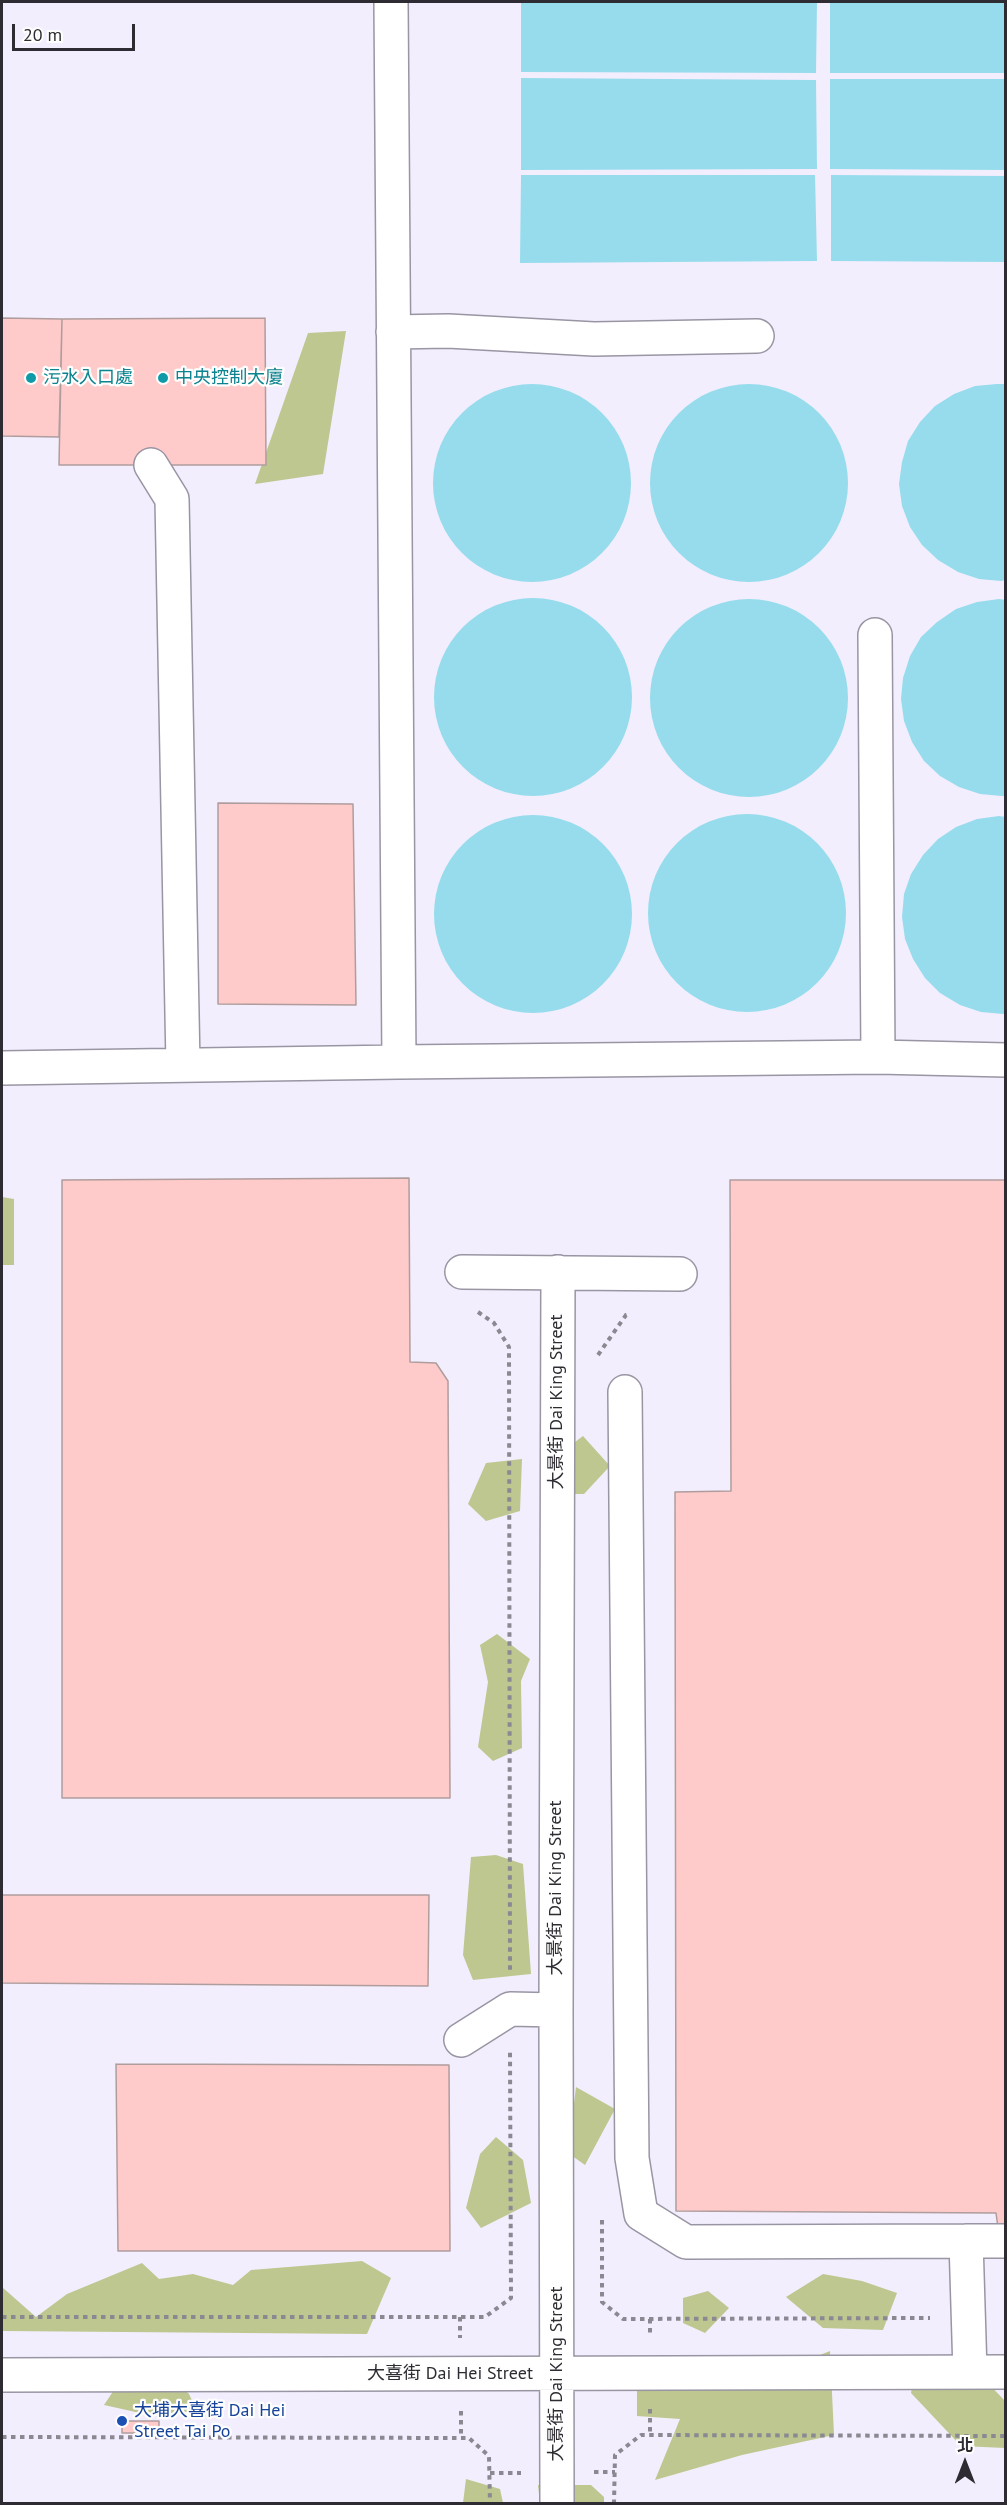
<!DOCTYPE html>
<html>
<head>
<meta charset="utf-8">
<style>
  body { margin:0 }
  #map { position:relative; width:1007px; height:2505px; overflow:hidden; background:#f3eefd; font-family:"PT Sans","Noto Sans TC",sans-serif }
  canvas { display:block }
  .frame { position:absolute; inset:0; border:3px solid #2e2c32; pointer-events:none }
  .north { position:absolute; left:935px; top:2433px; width:60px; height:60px; -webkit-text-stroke:4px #fefefe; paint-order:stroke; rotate:0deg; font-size:16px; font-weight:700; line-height:24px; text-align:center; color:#2e2c32 }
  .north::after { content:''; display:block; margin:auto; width:21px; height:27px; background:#2e2c32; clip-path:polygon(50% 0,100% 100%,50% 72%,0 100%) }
  .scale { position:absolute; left:12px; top:24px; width:123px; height:27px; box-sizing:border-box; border:3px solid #2e2c32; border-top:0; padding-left:8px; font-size:18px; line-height:21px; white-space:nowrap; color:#2e2c32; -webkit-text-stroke:4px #fefefe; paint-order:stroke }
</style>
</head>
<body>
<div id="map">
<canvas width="1007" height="2505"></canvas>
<div class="frame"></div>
<div class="north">北</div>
<div class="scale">20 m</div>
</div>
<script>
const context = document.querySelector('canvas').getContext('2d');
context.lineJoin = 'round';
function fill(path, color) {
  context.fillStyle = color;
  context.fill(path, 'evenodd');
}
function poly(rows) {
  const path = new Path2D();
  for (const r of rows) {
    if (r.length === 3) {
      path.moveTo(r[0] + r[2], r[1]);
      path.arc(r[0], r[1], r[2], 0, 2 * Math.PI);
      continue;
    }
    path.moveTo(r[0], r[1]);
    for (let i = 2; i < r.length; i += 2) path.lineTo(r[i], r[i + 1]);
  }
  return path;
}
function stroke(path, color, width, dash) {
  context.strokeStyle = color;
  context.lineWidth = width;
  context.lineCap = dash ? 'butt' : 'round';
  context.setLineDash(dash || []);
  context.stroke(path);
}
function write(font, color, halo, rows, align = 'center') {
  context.font = font + ' "PT Sans","Noto Sans TC",sans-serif';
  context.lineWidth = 4.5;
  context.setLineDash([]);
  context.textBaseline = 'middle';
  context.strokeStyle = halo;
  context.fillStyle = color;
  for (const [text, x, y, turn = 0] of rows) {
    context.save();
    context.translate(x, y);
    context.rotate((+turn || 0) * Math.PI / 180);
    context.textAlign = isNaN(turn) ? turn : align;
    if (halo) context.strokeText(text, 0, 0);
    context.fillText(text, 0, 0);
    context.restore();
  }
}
const forest = poly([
  [346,331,323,474,255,484,308,333],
  [2,1197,14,1199,14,1265,2,1265],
  [583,1436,610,1466,584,1494,550,1494,547,1463],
  [522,1459,520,1511,486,1521,468,1504,486,1463],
  [497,1634,530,1659,521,1681,522,1748,493,1761,478,1747,488,1682,480,1645],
  [496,1855,523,1864,531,1974,473,1980,463,1955,471,1857],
  [576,2087,615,2109,585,2165,568,2153],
  [496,2137,523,2160,531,2203,481,2228,466,2208,480,2154],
  [362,2261,391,2278,367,2334,2,2331,2,2287,36,2317,67,2294,142,2263,159,2279,193,2274,233,2285,251,2270],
  [823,2274,862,2281,897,2293,883,2330,823,2328,786,2297],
  [708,2291,729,2308,705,2333,683,2323,683,2298],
  [830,2351,834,2435,742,2455,655,2480,680,2419,637,2416,637,2362,750,2383],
  [156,2359,189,2394,197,2411,149,2415,104,2405,134,2360],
  [916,2362,986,2381,1005,2401,1005,2448,961,2446,911,2393],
  [466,2479,500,2489,503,2503,463,2503],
  [538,2485,591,2485,604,2497,604,2503,540,2503]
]);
const water = poly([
  [521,2,817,2,816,73,521,72],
  [830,2,1005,2,1005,73,830,73],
  [521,78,816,80,817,169,521,170],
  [830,79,1005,79,1005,170,830,169],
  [521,175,815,175,817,261,520,263],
  [831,175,1005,176,1005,262,831,261],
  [997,384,1006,384,1006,580,1001,581,979,579,958,572,938,560,922,545,910,527,902,506,899,484,902,462,908,441,920,422,935,406,954,394,975,386],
  [749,483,99],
  [532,483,99],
  [533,697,99],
  [999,599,1006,600,1006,796,1002,796,980,794,959,787,940,776,924,761,912,742,904,721,901,699,903,678,910,656,921,637,937,622,956,609,977,602],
  [749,698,99],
  [747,913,99],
  [533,914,99],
  [999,816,1006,817,1006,1014,1003,1014,981,1012,960,1005,940,993,925,978,913,959,905,939,902,917,904,894,911,874,923,855,938,839,956,827,977,819]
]);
const building = poly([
  [2,318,62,319,59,437,2,436,2,318],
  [265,318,266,465,59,465,62,319,265,318],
  [218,803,353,804,356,1005,218,1004,218,803],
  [409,1178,410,1362,436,1363,448,1381,450,1798,62,1798,62,1180,409,1178],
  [730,1180,1006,1180,1006,2235,999,2235,996,2213,676,2211,675,1492,731,1491,730,1180],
  [2,1895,429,1895,428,1986,2,1983,2,1895],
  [116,2064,449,2065,450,2251,118,2251,116,2064],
  [122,2421,159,2421,159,2433,122,2433,122,2421]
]);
const path = poly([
  [478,1312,494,1323,509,1347,510,1973],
  [598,1355,626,1315,629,1314],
  [602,2220,602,2302,623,2319,930,2318],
  [2,2317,485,2317,511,2298,510,2052],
  [460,2317,460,2338],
  [650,2319,650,2336],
  [650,2409,650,2435],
  [461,2411,461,2438],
  [2,2437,469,2438,489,2456,490,2504],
  [594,2472,615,2472],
  [490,2473,521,2473],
  [614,2504,615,2455,641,2435,1006,2436]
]);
const minor = poly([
  [393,332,448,331,594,339,757,336],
  [151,465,172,499,183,1065],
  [875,635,878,1057],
  [399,1062,878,1057,1006,1060],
  [2,1068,399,1062,391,2],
  [462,1272,680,1274],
  [625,1392,632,2158,641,2214,686,2242,966,2241],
  [461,2040,510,2009,556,2010],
  [970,2372,966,2241,1006,2241],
  [2,2375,1006,2372],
  [557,2504,556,2010,558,1272]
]);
const markers = [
  [31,378,6,"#0f9aa8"],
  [163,378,6,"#0f9aa8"],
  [122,2421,6,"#1a4fb4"]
];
const cultureNames = [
  ["污水入口處",43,378],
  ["中央控制大廈",175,378]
];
const streetNames = [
  ["大景街 Dai King Street",557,1402,-90],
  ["大景街 Dai King Street",556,1888,-90],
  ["大喜街 Dai Hei Street",450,2374],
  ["大景街 Dai King Street",557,2374,-90]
];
const transitNames = [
  ["大埔大喜街 Dai Hei",134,2411],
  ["Street Tai Po",134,2432]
];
fill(forest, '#bec790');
fill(water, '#96dced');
fill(building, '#ffcbca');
stroke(building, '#af9d9d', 1.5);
stroke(minor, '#9995a3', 36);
stroke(path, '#8b8892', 4, [4.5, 4.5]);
stroke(minor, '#fff', 33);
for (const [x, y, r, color] of markers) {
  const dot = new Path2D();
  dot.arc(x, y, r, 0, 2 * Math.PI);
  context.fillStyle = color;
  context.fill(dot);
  stroke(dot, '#fefefe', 2);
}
write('18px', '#0d838f', '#fefefe', cultureNames, 'left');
write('18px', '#2e2c32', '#fefefe', streetNames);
write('18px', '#164399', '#fefefe', transitNames, 'left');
</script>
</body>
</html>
